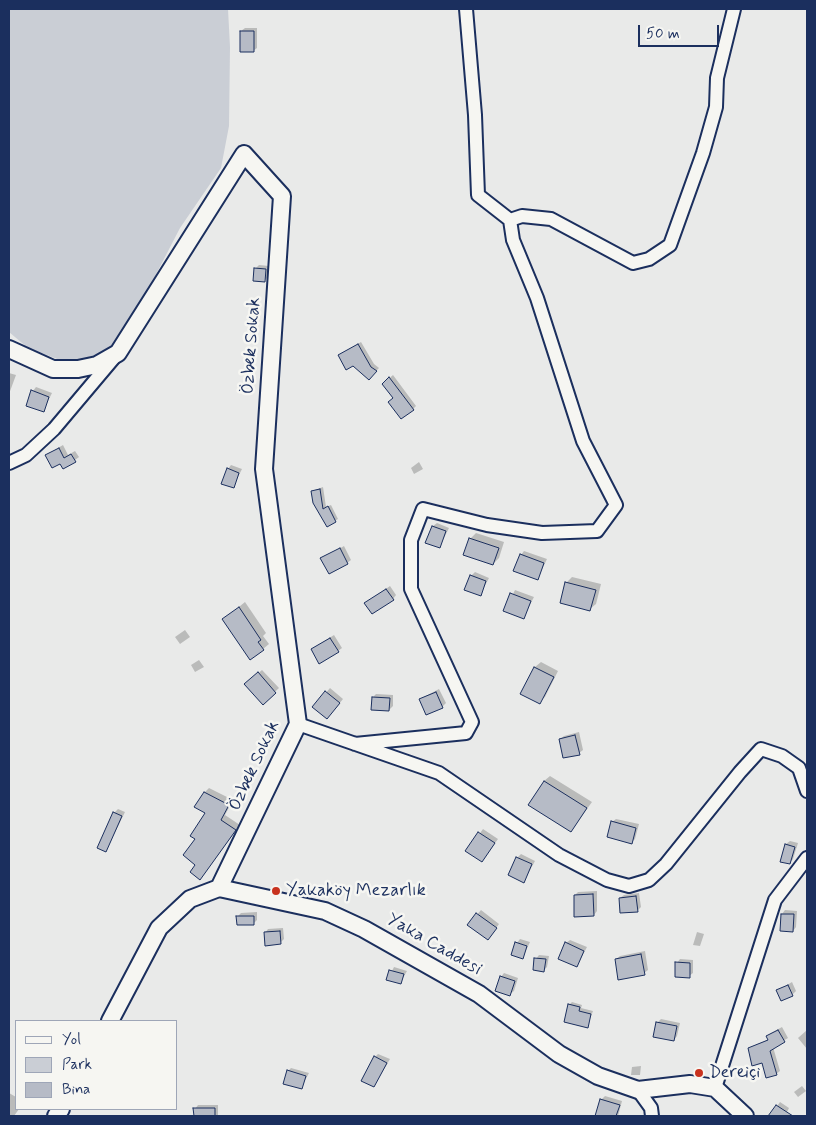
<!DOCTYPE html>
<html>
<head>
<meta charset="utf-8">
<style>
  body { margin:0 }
  #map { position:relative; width:816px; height:1125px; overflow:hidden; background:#e9eae9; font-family:Mynerve,sans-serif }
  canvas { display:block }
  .frame { position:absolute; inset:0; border:10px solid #1b2f5e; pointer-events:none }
  .legend { position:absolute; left:15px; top:1020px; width:162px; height:90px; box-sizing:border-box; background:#f6f6f2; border:1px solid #9ea6b7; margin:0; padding:6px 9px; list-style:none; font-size:15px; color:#1b2f5e }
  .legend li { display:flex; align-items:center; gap:10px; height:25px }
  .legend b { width:25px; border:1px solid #9ea6b7 }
  .scale { position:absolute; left:638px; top:25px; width:81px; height:22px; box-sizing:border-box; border:2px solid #1b2f5e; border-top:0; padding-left:6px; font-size:15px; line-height:18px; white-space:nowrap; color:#1b2f5e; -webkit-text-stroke:4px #f6f6f2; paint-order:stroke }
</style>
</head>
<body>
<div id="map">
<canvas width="816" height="1125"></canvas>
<div class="frame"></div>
<ul class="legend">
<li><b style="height:6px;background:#f6f6f2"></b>Yol</li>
<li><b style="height:14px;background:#caced5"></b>Park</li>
<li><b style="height:14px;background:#b6bbc6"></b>Bina</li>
</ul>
<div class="scale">50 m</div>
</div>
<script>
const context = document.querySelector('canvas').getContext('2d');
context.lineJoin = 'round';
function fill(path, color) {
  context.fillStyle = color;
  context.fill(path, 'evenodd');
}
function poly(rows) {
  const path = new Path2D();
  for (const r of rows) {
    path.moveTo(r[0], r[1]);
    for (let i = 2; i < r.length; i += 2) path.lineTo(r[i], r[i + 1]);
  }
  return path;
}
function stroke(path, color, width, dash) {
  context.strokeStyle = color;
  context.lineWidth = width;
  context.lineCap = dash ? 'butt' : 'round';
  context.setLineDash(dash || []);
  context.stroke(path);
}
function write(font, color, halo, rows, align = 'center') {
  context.font = font + ' Mynerve,sans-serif';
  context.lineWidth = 5;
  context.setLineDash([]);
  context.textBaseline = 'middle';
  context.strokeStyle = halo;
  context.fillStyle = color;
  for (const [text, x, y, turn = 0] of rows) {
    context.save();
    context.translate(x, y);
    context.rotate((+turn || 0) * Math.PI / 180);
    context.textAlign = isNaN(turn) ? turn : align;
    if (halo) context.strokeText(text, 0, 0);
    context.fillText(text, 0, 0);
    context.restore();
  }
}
const green = poly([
  [9,9,228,9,230,47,229,126,221,168,180,228,123,338,105,356,68,363,28,348,9,332]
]);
const shadow = poly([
  [245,28,257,28,257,48,253,51,241,31],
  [259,265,269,266,268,277,265,280,255,269],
  [361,342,374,364,379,368,372,375,339,355],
  [9,373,16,375,9,394],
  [393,375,416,406,413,409,395,397,383,384],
  [36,387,52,393,43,411,33,391],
  [63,445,68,455,75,451,79,457,75,460,61,462,46,455],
  [419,462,423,469,414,474,411,468],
  [231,465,242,469,233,487,228,469],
  [323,487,326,507,331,505,338,519,327,525,312,491],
  [437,523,449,528,440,546,433,526],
  [476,533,504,542,499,558,493,564,470,539],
  [344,546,351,560,347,563,322,559],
  [524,551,547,559,538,578,521,555],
  [475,572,489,578,480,595,471,576],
  [572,577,601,584,596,604,590,609,566,583],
  [390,586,396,595,393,599,370,600],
  [515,590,534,597,523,618,505,610],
  [245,602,266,633,263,636,269,644,263,649,224,619],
  [185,630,190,637,180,644,175,637],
  [334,635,342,648,338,651,312,649],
  [199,660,204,667,195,672,191,665],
  [541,662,558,671,545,697,539,702,522,693,535,667],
  [262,670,279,688,263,703,246,684],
  [330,688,343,699,331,714,314,707],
  [439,689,446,703,442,707,420,699],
  [376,694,393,695,393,706,389,710,373,697],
  [579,732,583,750,579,753,560,739,564,736],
  [550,776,592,802,571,831,544,781],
  [209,788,233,800,225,815,240,825,200,879,197,865,197,838,207,813,205,792],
  [118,809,125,812,106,851,114,813],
  [616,819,639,824,635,839,632,842,612,822],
  [483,829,498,839,482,861,467,851],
  [790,841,798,843,793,859,790,863,781,861,786,844],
  [521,854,535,861,524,881,517,858],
  [597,891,597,911,594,915,575,895,578,892],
  [639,893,641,907,637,911,620,898,624,895],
  [481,910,499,924,491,935,469,924],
  [785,910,797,911,796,927,793,931,782,914],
  [257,912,257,920,253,924,238,916,241,913],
  [283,928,284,939,280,943,265,933,268,929],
  [697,932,704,934,700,946,693,945],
  [520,939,530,942,523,957,517,943],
  [570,940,587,947,577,966,566,943],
  [645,951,648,970,644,973,616,959,620,956],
  [539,955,549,956,547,967,544,970,536,959],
  [680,959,693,960,693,973,689,976,677,963],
  [394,967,407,971,400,983,388,979],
  [504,973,518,978,514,991,510,994,501,977],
  [792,982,796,991,792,995,777,991],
  [572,1002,582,1005,581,1008,593,1011,587,1027,569,1005],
  [661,1019,680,1023,677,1036,674,1040,657,1023],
  [782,1027,788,1038,773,1047,780,1071,776,1074,749,1048,769,1039,767,1036,771,1033],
  [807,1030,807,1049,798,1038],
  [378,1054,390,1059,374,1086,375,1057],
  [641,1066,640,1075,631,1075,632,1067],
  [291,1068,309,1073,301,1088,288,1071],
  [802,1086,806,1091,798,1097,794,1092],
  [9,1093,16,1097,16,1109,19,1109,14,1116,9,1116],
  [605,1096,622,1101,618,1116,597,1115,601,1100],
  [780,1102,789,1108,785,1116,770,1116],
  [198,1105,218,1105,218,1116,195,1116,195,1109]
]);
const building = poly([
  [240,31,254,31,254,52,240,52,240,31],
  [254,268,266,269,265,282,253,281,254,268],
  [358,344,371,367,377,371,369,380,353,366,346,370,338,355,358,344],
  [389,377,414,410,401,419,388,402,393,398,382,384,389,377],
  [31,390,49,397,44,412,26,406,31,390],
  [59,448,64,458,71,454,76,462,63,469,60,464,52,468,45,455,59,448],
  [227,468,239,473,234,488,221,484,227,468],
  [320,489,323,509,328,506,336,522,327,527,313,503,311,491,320,489],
  [432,526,446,531,440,548,425,543,432,526],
  [469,538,499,548,493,565,463,555,469,538],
  [340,548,348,564,329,574,320,558,340,548],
  [520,554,544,563,538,580,513,571,520,554],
  [470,575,486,581,481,596,464,590,470,575],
  [565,582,596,590,590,611,560,603,565,582],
  [386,589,394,600,372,614,364,603,386,589],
  [510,593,531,601,524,619,503,611,510,593],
  [239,607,261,640,258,642,264,650,250,660,222,619,239,607],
  [330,638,339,652,319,664,311,649,330,638],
  [534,667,554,677,540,704,520,694,534,667],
  [258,672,276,693,263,705,244,684,258,672],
  [325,691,340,703,327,719,312,707,325,691],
  [436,692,443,708,426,715,419,699,436,692],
  [372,697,390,698,389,711,371,710,372,697],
  [575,735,580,755,563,758,559,739,575,735],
  [544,781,587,808,571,832,528,805,544,781],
  [204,792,229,805,221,820,236,830,200,880,190,872,195,865,183,855,195,839,190,836,205,813,194,807,204,792],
  [113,812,122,816,106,852,97,848,113,812],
  [611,821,636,828,632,844,607,837,611,821],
  [478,832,495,843,482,862,465,851,478,832],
  [785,844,795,847,790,864,780,862,785,844],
  [516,857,532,864,524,883,508,875,516,857],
  [593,894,594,916,574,917,574,895,593,894],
  [636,896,638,912,620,913,619,898,636,896],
  [476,913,497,928,488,940,467,925,476,913],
  [781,914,794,914,793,932,780,931,781,914],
  [236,916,254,916,254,925,237,925,236,916],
  [280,931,281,944,265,946,264,932,280,931],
  [515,942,527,946,523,959,511,955,515,942],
  [565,942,584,951,577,967,558,959,565,942],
  [641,954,645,975,618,980,615,959,641,954],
  [534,958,546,959,544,972,533,970,534,958],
  [675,962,690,963,690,978,675,977,675,962],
  [389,970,404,974,401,984,386,980,389,970],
  [500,976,515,981,510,996,495,991,500,976],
  [788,985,793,996,781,1001,776,990,788,985],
  [568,1004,580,1007,579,1011,591,1014,588,1028,564,1022,568,1004],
  [656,1022,677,1026,674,1041,653,1037,656,1022],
  [778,1030,785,1042,770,1051,777,1075,766,1078,762,1063,752,1066,748,1048,768,1040,766,1036,778,1030],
  [374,1056,387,1063,374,1087,361,1081,374,1056],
  [287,1070,306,1076,302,1089,283,1084,287,1070],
  [600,1099,620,1105,616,1116,595,1116,600,1099],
  [776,1105,793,1116,768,1116,776,1105],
  [193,1108,215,1108,215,1116,194,1116,193,1108]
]);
const minor = poly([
  [466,9,475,115,478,195,510,220],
  [9,463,26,455,54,429,113,359],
  [298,724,439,773,559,855,607,880,629,886,649,880,666,864,740,772,761,749,782,756,799,768,807,791],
  [355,744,466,733,472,722,411,589,411,540,423,509,487,525,542,533,597,531,616,505,583,441,537,298,513,240,510,220,522,216,551,219,633,263,649,259,670,245,703,153,716,107,717,78,734,9],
  [715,1088,775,900,807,858],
  [638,1090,651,1108,652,1116]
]);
const tertiary = poly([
  [9,349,53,369,78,369,97,365,118,353,244,154,282,196,264,469,298,724,219,888],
  [110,1021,159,928,190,899,219,888,325,911,364,929,479,994,559,1054,598,1076,638,1090,690,1084,715,1088,745,1116],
  [56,1116,61,1109]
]);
const markers = [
  [276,891,5,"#c8321e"],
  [699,1073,5,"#c8321e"]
];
const streetNames = [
  ["Özbek Sokak",252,346,-86],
  ["Özbek Sokak",255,766,-65],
  ["Yaka Caddesi",434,945,30]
];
const poiNames = [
  ["Yakaköy Mezarlık",286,891],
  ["Dereiçi",709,1073]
];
fill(green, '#caced5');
fill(shadow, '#0003');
fill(building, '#b6bbc6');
stroke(building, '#1b2f5e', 1);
stroke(minor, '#1b2f5e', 16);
stroke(tertiary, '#1b2f5e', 20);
stroke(minor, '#f6f6f2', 12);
stroke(tertiary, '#f6f6f2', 16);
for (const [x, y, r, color] of markers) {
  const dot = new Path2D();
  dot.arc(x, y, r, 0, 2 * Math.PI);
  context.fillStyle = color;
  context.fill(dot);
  stroke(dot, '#f6f6f2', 2);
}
write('18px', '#1b2f5e', '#f6f6f2', streetNames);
write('18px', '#1b2f5e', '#f6f6f2', poiNames, 'left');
</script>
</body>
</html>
